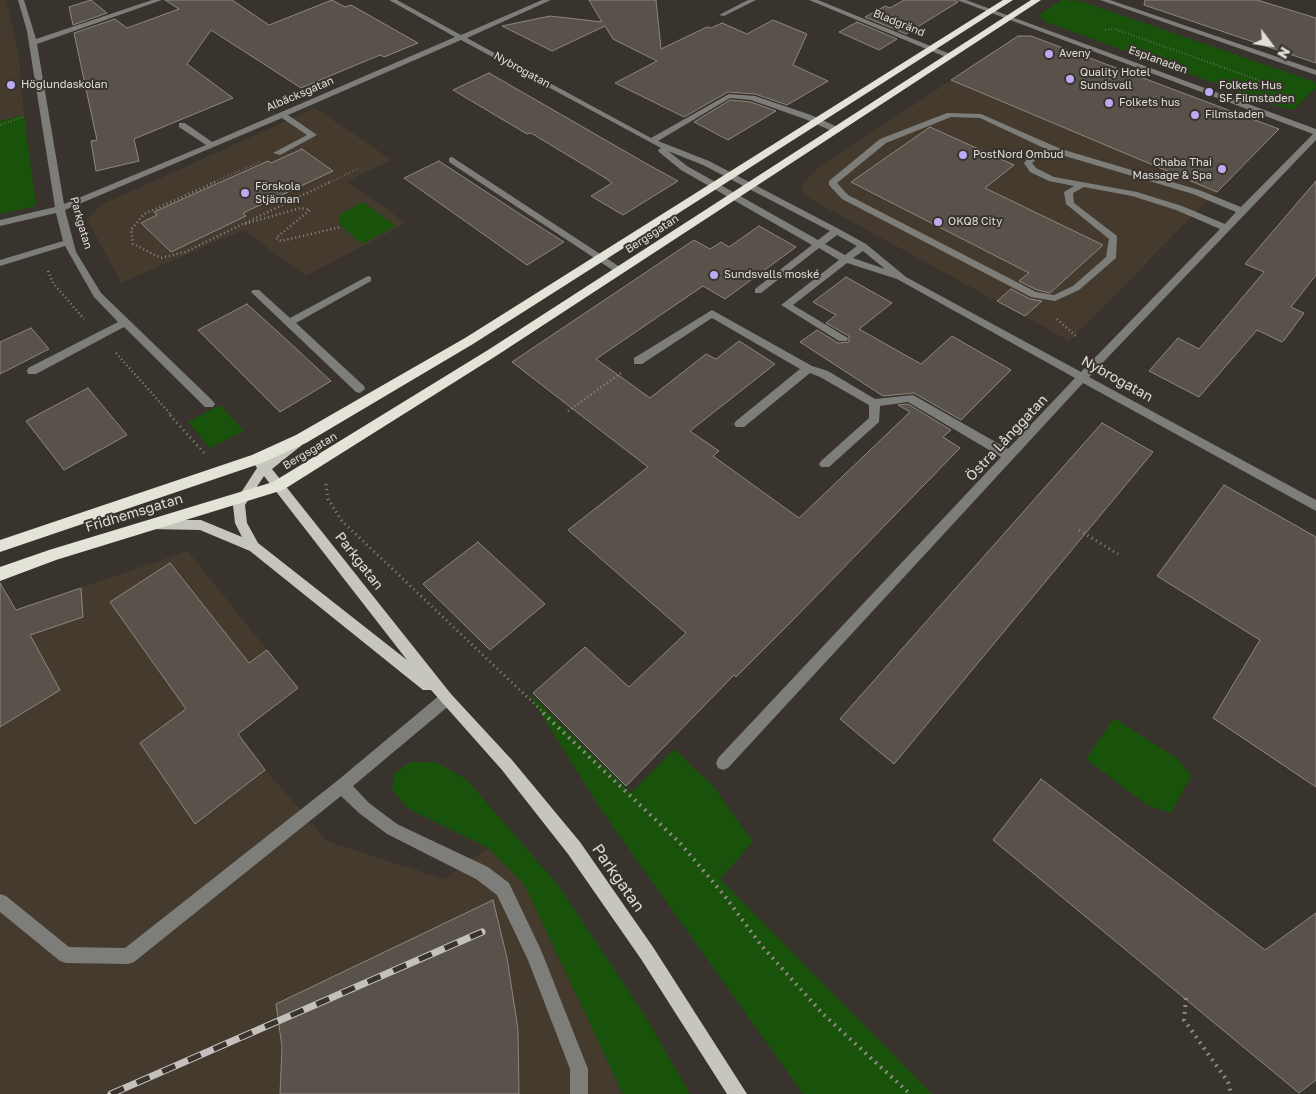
<!DOCTYPE html>
<html>
<head>
<meta charset="utf-8">
<style>
  body { margin:0 }
  #map { position:relative; width:1316px; height:1094px; overflow:hidden; background:#38332c; font-family:"Golos Text",sans-serif }
  canvas { display:block }
  .north { position:absolute; left:1246px; top:20px; width:50px; height:50px; -webkit-text-stroke:4px #38332c; paint-order:stroke; rotate:121deg; font-size:14px; font-weight:700; line-height:20px; text-align:center; color:#e0ddd8 }
  .north::after { content:''; display:block; margin:auto; width:18px; height:22px; background:#e0ddd8; clip-path:polygon(50% 0,100% 100%,50% 72%,0 100%) }
</style>
</head>
<body>
<div id="map">
<canvas width="1316" height="1094"></canvas>
<div class="north">N</div>
</div>
<script>
const context = document.querySelector('canvas').getContext('2d');
context.lineJoin = 'round';
function fill(path, color) {
  context.fillStyle = color;
  context.fill(path, 'evenodd');
}
function poly(rows) {
  const path = new Path2D();
  for (const r of rows) {
    path.moveTo(r[0], r[1]);
    for (let i = 2; i < r.length; i += 2) path.lineTo(r[i], r[i + 1]);
  }
  return path;
}
function stroke(path, color, width, dash) {
  context.strokeStyle = color;
  context.lineWidth = width;
  context.lineCap = dash ? 'butt' : 'round';
  context.setLineDash(dash || []);
  context.stroke(path);
}
function write(font, color, halo, rows, align = 'center') {
  context.font = font + ' "Golos Text",sans-serif';
  context.lineWidth = 4;
  context.setLineDash([]);
  context.textBaseline = 'middle';
  context.strokeStyle = halo;
  context.fillStyle = color;
  for (const [text, x, y, turn = 0] of rows) {
    context.save();
    context.translate(x, y);
    context.rotate((+turn || 0) * Math.PI / 180);
    context.textAlign = isNaN(turn) ? turn : align;
    if (halo) context.strokeText(text, 0, 0);
    context.fillText(text, 0, 0);
    context.restore();
  }
}
const built = poly([
  [0,0,6,0,19,54,24,115,0,121],
  [1018,36,1031,36,1266,124,1273,135,1069,341,805,196,801,185,817,169],
  [315,108,392,160,347,181,406,223,306,276,243,230,121,283,87,219,101,205],
  [188,551,267,650,233,727,265,769,327,841,444,879,488,848,524,884,623,1094,0,1094,0,615]
]);
const green = poly([
  [1062,0,1080,1,1315,82,1316,88,1294,109,1286,109,1046,22,1040,17,1040,14],
  [24,115,36,206,0,214,0,121],
  [363,202,396,226,362,244,339,224,339,215],
  [220,405,244,431,210,448,188,422],
  [527,691,631,793,674,749,713,786,753,842,720,879,932,1094,803,1094,601,810],
  [1114,718,1178,759,1191,776,1171,813,1147,805,1086,759],
  [410,762,436,762,467,780,558,885,647,1019,690,1094,623,1094,524,884,488,848,409,809,392,790,394,774]
]);
const building = poly([
  [91,0,107,13,73,25,69,7,91,0],
  [165,0,232,0,269,25,332,0,345,7,351,5,418,43,384,57,380,55,301,88,211,30,187,64,233,98,134,139,139,161,96,171,91,141,97,140,74,33,115,19,127,28,179,9,165,0],
  [589,0,656,0,661,49,707,27,711,28,722,23,747,34,773,20,807,34,793,65,828,81,787,105,755,94,728,92,684,117,615,83,657,61,613,39,605,26,552,51,502,26,550,16,602,22,589,0],
  [904,0,955,0,958,2,906,34,865,17,885,6,890,8,904,0],
  [1145,0,1257,0,1316,18,1316,63,1144,5,1145,0],
  [857,22,897,39,879,50,839,32,857,22],
  [1018,36,1031,36,1279,129,1217,192,951,80,1018,36],
  [489,73,647,164,678,181,623,215,591,196,612,183,607,179,531,133,527,134,453,90,489,73],
  [730,100,751,102,776,111,728,140,694,122,730,100],
  [930,127,1014,165,985,188,1103,245,1050,293,1037,290,1019,281,1029,273,851,182,930,127],
  [302,149,333,171,243,213,246,216,171,252,141,223,157,215,154,212,187,197,268,161,271,163,302,149],
  [439,161,520,214,564,242,527,265,404,178,439,161],
  [1316,181,1316,275,1291,307,1304,313,1285,339,1282,342,1257,330,1199,397,1149,371,1178,338,1199,349,1264,272,1245,264,1316,181],
  [759,226,796,247,725,299,703,286,596,359,650,398,706,354,716,359,739,341,775,364,690,431,719,451,713,456,799,518,910,412,898,405,908,404,951,430,943,437,960,448,789,624,736,677,734,675,626,786,533,693,585,647,629,687,686,633,568,530,648,467,512,362,694,240,710,249,721,242,729,247,759,226],
  [846,277,892,303,859,329,921,364,952,336,1011,370,961,420,914,393,883,396,800,342,817,330,838,343,849,342,849,336,826,323,836,315,813,302,846,277],
  [1011,289,1030,299,1042,301,1025,316,997,301,1011,289],
  [247,304,290,343,331,381,280,412,198,330,247,304],
  [31,328,49,349,0,374,0,342,31,328],
  [88,388,127,435,64,470,26,421,88,388],
  [1102,423,1153,452,894,764,840,719,1102,423],
  [1224,485,1316,537,1316,787,1213,718,1260,640,1157,576,1224,485],
  [478,542,545,604,490,650,423,584,478,542],
  [170,563,249,663,267,650,298,688,238,734,265,770,195,824,140,743,186,709,110,602,170,563],
  [0,583,16,610,81,588,83,617,30,635,60,690,0,727,0,583],
  [1041,779,1265,950,1316,913,1316,1080,1299,1093,993,840,1041,779],
  [493,900,507,958,518,1029,519,1094,280,1094,282,1047,276,1004,493,900]
]);
const pathFar3 = poly([
  [1105,30,1115,29,1267,83,1275,82],
  [0,125,23,117],
  [212,183,259,162],
  [328,183,359,168]
]);
const pathFar2 = poly([
  [215,182,144,214,131,230,133,244,161,258,185,252,330,182],
  [245,224,300,208,310,210,276,238,281,241,341,227],
  [48,271,53,283,84,319],
  [1057,319,1077,337],
  [116,353,172,416],
  [568,411,621,373]
]);
const pathFar1 = poly([
  [170,415,204,453],
  [326,484,328,499,342,521,545,714],
  [1079,530,1118,554]
]);
const path = poly([
  [543,713,680,843,724,895,761,945,823,1014,910,1094],
  [1186,998,1184,1020,1228,1082,1231,1094]
]);
const minor = poly([
  [18,0,24,0,36,39,152,0,162,0,37,44,64,204,206,145,179,127,179,123,185,123,212,142,455,37,389,0,397,0,461,35,542,0,551,0,467,38,651,138,729,94,755,96,811,115,840,128,840,132,834,132,805,119,751,100,730,98,658,141,709,161,839,229,866,244,906,277,1081,372,1220,229,1176,210,1132,196,1084,187,1073,193,1074,203,1117,236,1116,258,1079,290,1055,301,1031,297,842,199,829,185,829,181,880,139,947,113,981,114,1061,149,1199,190,1241,207,1313,134,957,0,966,0,1316,129,1316,140,1089,377,1316,500,1316,511,1083,383,728,768,723,770,718,768,716,763,718,758,1001,457,908,402,880,406,879,422,829,467,821,467,819,464,821,461,869,418,869,405,820,377,810,373,744,427,736,427,734,424,736,421,800,369,712,318,642,364,634,364,634,358,712,310,812,366,828,371,875,399,913,395,1008,449,1075,378,897,279,847,263,793,305,848,338,847,341,839,341,781,305,839,260,819,248,761,293,755,293,755,289,812,245,681,170,659,152,658,150,661,148,461,40,288,115,317,135,280,155,273,153,307,135,282,118,65,210,76,252,101,293,213,401,215,404,213,407,205,407,124,327,36,374,28,374,27,371,28,368,118,322,94,297,65,246,0,266,0,260,63,241,56,213,0,226,0,220,55,207,27,31,18,0],
  [951,117,980,118,1048,150,1033,152,1024,163,1030,172,1049,181,1074,186,1064,192,1066,204,1109,239,1106,257,1073,286,1054,295,1036,292,848,195,837,183,886,143,951,117],
  [668,151,703,165,830,231,818,240,687,166,668,151],
  [1058,154,1193,194,1236,212,1225,224,1182,206,1137,192,1054,177,1036,168,1032,163,1039,156,1058,154],
  [837,235,857,246,845,255,825,244,837,235],
  [863,251,885,269,853,258,863,251],
  [748,0,756,0,724,16,719,15,748,0],
  [809,0,818,0,955,56,948,58,809,0],
  [1100,0,1110,0,1316,70,1316,75,1100,0],
  [452,157,623,269,623,273,617,273,449,162,449,158,452,157],
  [368,276,371,277,371,281,296,323,364,386,365,389,360,393,356,392,251,292,253,290,259,290,290,318,368,276],
  [446,692,451,694,453,699,451,704,353,786,369,803,397,824,488,867,509,883,541,950,588,1069,588,1094,570,1094,570,1069,528,960,497,895,476,879,387,834,359,813,341,796,134,962,128,964,66,963,60,961,0,912,0,894,6,896,69,947,125,948,337,781,441,694,446,692]
]);
const major = poly([
  [298,438,302,439,304,442,302,445,272,469,451,694,512,760,580,842,653,947,747,1094,727,1094,641,959,568,854,502,770,431,690,423,690,250,551,200,530,149,529,147,525,149,521,153,520,201,520,242,537,235,523,233,505,257,468,251,459,253,456,261,456,265,461,298,438],
  [264,476,407,660,258,543,247,523,245,505,264,476]
]);
const highway = poly([
  [1003,0,1013,0,473,344,306,443,262,463,0,552,0,540,252,455,296,435,465,338,1003,0],
  [1031,0,1041,0,496,356,283,490,56,560,0,581,0,567,49,550,273,482,488,350,1031,0]
]);
const rail = poly([
  [111,1094,482,932]
]);
const markers = [
  [1049,54,5,"#bcaaf5"],
  [1070,79,5,"#bcaaf5"],
  [11,85,5,"#bcaaf5"],
  [1209,92,5,"#bcaaf5"],
  [1109,103,5,"#bcaaf5"],
  [1195,115,5,"#bcaaf5"],
  [963,155,5,"#bcaaf5"],
  [1222,169,5,"#bcaaf5"],
  [245,193,5,"#bcaaf5"],
  [938,222,5,"#bcaaf5"],
  [714,275,5,"#bcaaf5"]
];
const farStreetnames = [
  ["Bladgränd",899,23,22],
  ["Esplanaden",1158,60,20],
  ["Nybrogatan",522,70,29],
  ["Albäcksgatan",300,94,-23],
  ["Parkgatan",81,223,74],
  ["Bergsgatan",652,234,-33],
  ["Bergsgatan",310,451,-31]
];
const farPoinames = [
  ["Aveny",1059,54],
  ["Quality Hotel",1080,73],
  ["Sundsvall",1080,86],
  ["Höglundaskolan",21,85],
  ["Folkets Hus",1219,86],
  ["SF Filmstaden",1219,99],
  ["Folkets hus",1119,103],
  ["Filmstaden",1205,115],
  ["PostNord Ombud",973,155],
  ["Chaba Thai",1212,163,"right"],
  ["Massage & Spa",1212,176,"right"],
  ["Förskola",255,187],
  ["Stjärnan",255,200],
  ["OKQ8 City",948,222],
  ["Sundsvalls moské",724,275]
];
const streetNames = [
  ["Nybrogatan",1117,379,29],
  ["Östra Långgatan",1007,438,-47],
  ["Fridhemsgatan",134,513,-17],
  ["Parkgatan",359,561,52]
];
const nearStreetnames = [
  ["Parkgatan",618,878,55]
];
fill(built, '#443a2e');
fill(green, '#19520b');
fill(building, '#58524b');
stroke(building, '#8d877f', 1);
stroke(pathFar3, '#8d8983', 2, [0.5, 2.5]);
stroke(pathFar2, '#8d8983', 2.5, [1, 3]);
stroke(pathFar1, '#8d8983', 3, [1, 4]);
stroke(path, '#8d8983', 4, [2, 5]);
fill(minor, '#7d7d79');
fill(major, '#c6c6bd');
fill(highway, '#e3e3d8');
stroke(rail, '#c4c1bc', 7);
stroke(rail, '#38332c', 5, [14]);
for (const [x, y, r, color] of markers) {
  const dot = new Path2D();
  dot.arc(x, y, r, 0, 2 * Math.PI);
  context.fillStyle = color;
  context.fill(dot);
  stroke(dot, '#38332c', 2);
}
write('11px', '#e0ddd8', '#38332c', farStreetnames);
write('11px', '#e0ddd8', '#38332c', farPoinames, 'left');
write('14px', '#e0ddd8', '#38332c', streetNames);
write('16px', '#e0ddd8', '#38332c', nearStreetnames);
</script>
</body>
</html>
